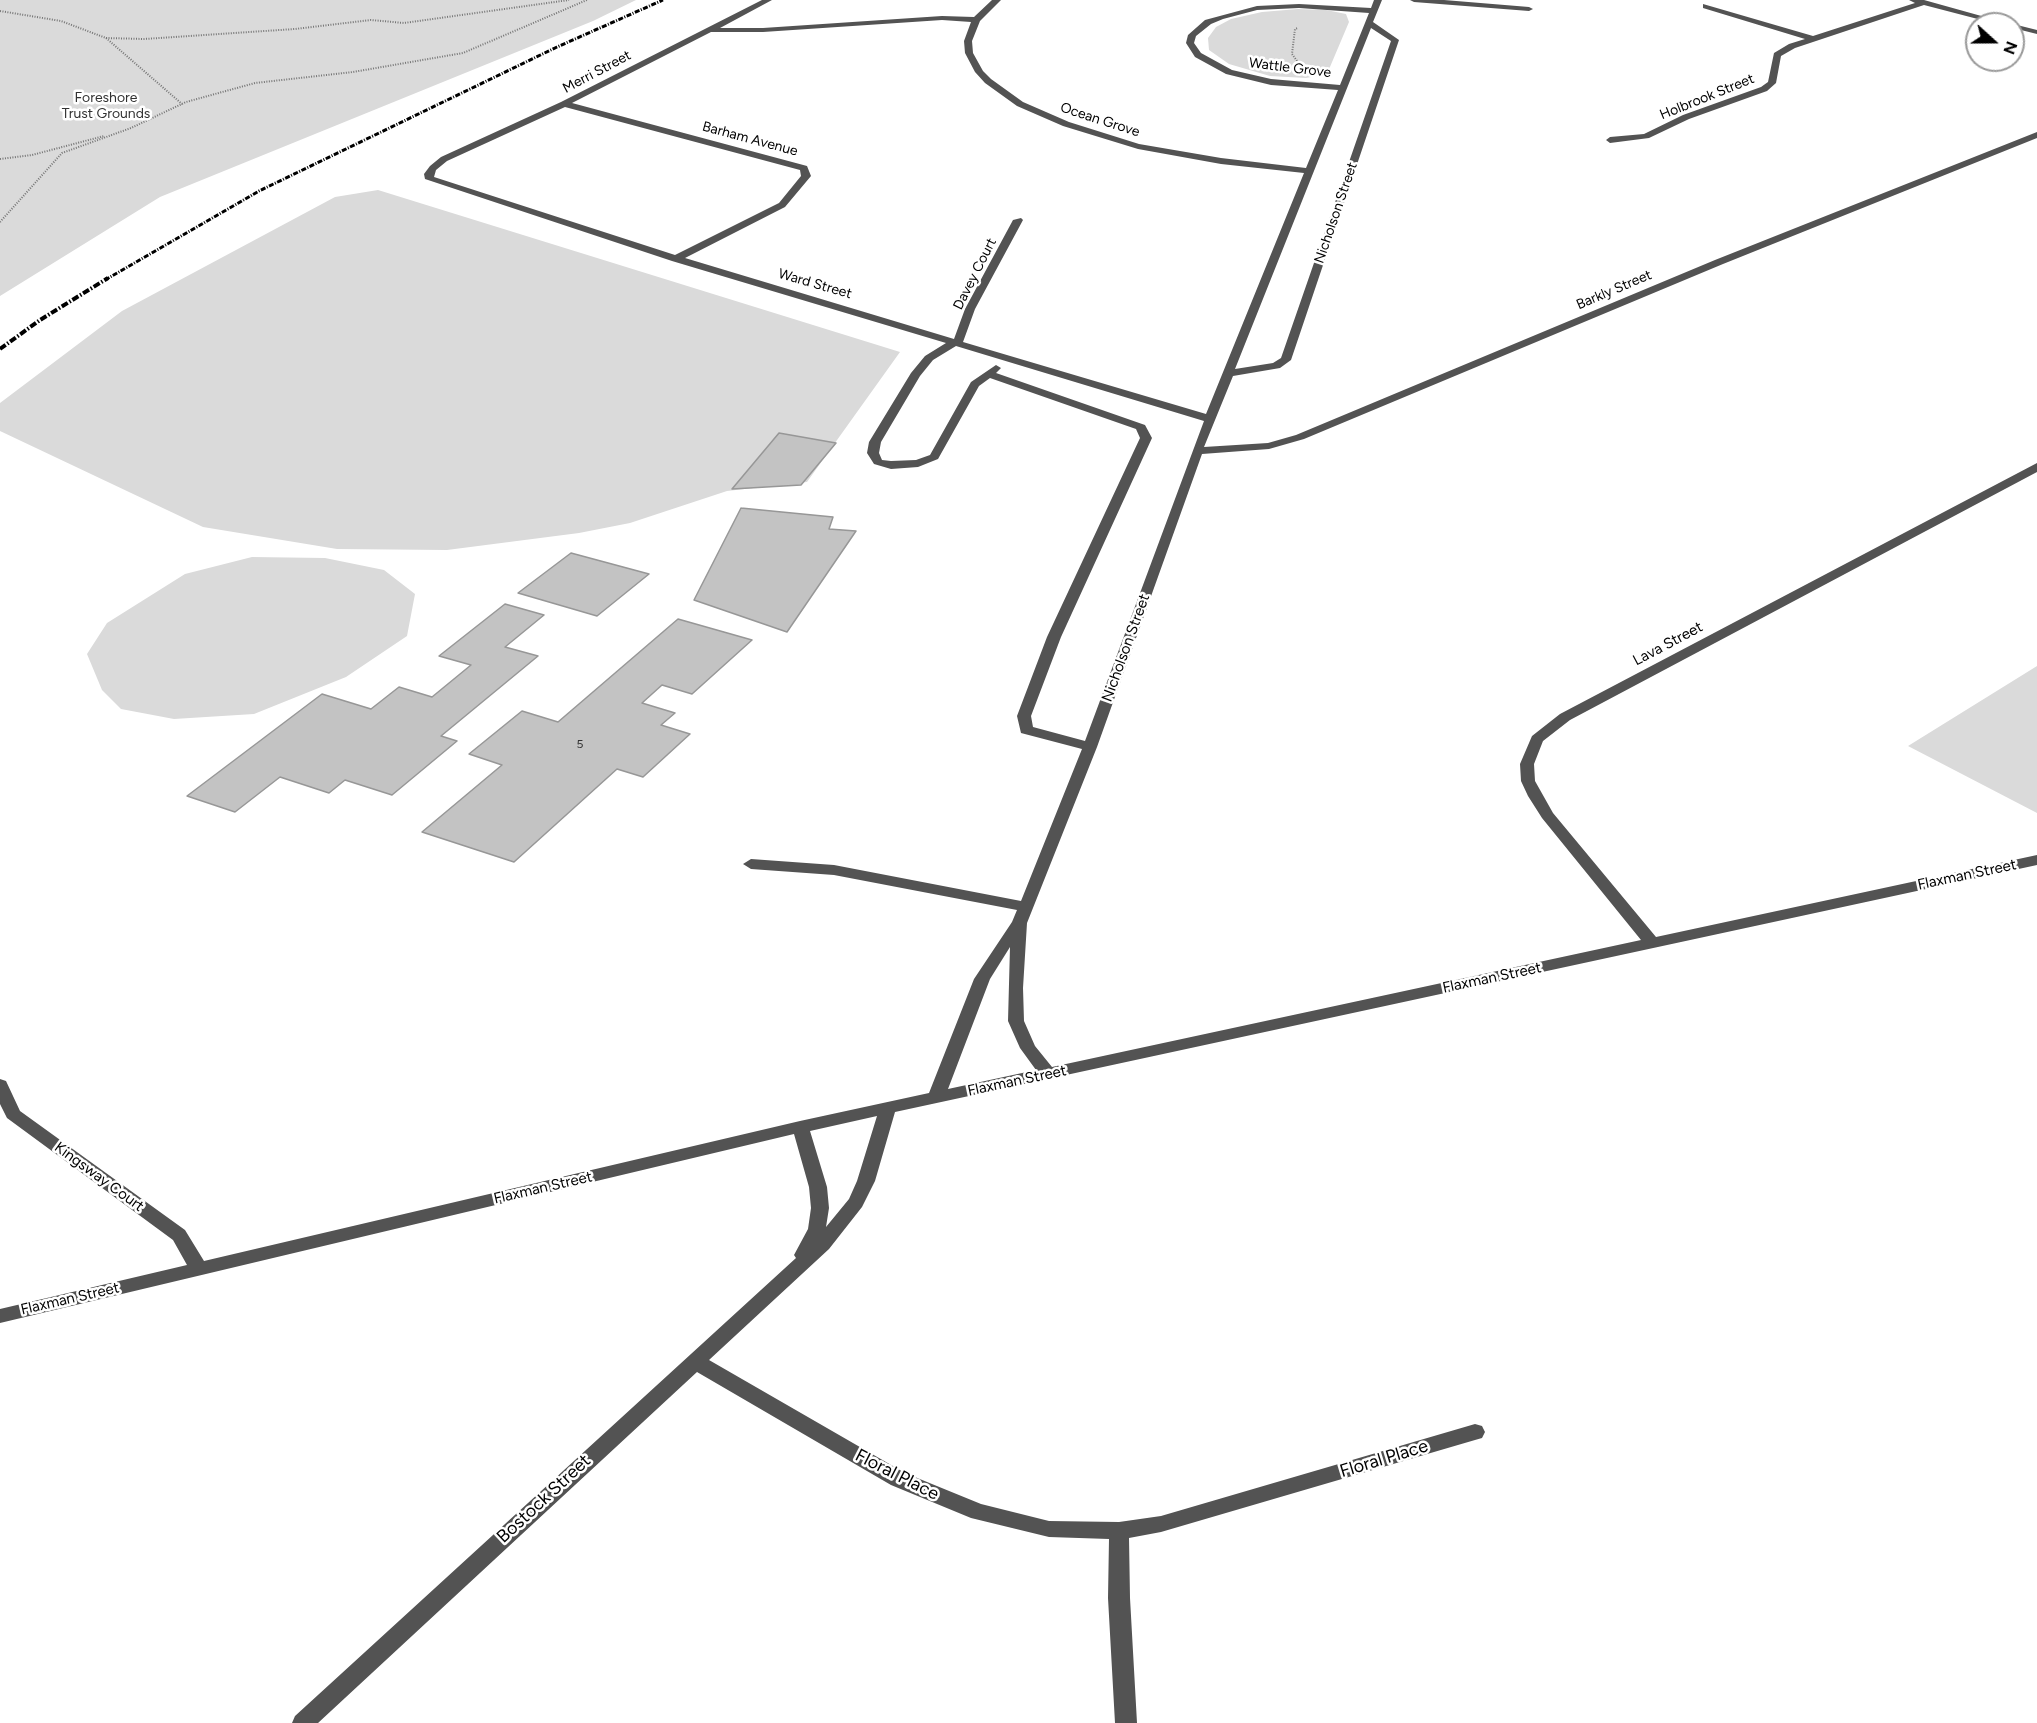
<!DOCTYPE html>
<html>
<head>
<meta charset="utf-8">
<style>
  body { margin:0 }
  #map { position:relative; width:2037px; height:1723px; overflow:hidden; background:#fff; font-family:Figtree,sans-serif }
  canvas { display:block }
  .north { position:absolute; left:1965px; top:12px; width:60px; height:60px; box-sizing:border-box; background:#fff; border:2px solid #999; border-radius:50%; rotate:111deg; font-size:16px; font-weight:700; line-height:24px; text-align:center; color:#000 }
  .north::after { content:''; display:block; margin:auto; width:21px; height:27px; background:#000; clip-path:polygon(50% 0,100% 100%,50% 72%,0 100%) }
</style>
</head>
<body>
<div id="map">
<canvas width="2037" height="1723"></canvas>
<div class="north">N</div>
</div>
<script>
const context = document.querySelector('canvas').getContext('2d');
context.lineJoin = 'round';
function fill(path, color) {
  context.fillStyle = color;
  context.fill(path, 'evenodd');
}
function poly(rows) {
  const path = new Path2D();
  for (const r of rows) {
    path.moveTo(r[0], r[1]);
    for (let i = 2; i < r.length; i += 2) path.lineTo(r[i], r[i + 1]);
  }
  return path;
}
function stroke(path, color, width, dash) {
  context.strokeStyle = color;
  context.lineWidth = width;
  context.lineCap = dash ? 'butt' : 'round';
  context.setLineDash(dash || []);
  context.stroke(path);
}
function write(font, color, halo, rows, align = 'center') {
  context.font = font + ' Figtree,sans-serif';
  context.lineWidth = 5;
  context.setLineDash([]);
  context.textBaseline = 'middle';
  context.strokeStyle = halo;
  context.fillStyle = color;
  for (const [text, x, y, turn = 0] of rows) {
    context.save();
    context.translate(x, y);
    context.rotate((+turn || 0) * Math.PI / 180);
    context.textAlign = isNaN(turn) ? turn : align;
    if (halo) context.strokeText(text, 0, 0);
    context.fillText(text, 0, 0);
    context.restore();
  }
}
const green = poly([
  [0,0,636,0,593,21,160,197,0,296],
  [1298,9,1326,10,1346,14,1349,22,1327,74,1306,78,1270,76,1229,64,1209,50,1208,38,1216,27,1231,19,1262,12],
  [378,190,900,352,807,482,727,491,630,523,579,533,447,550,337,549,203,527,0,431,0,403,122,311,335,197],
  [252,557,325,558,384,570,415,594,407,636,346,677,254,714,174,719,121,709,102,690,87,654,107,623,185,574],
  [2037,666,2037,813,1908,746]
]);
const building = poly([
  [779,433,836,443,801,485,732,489,779,433],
  [741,508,833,517,829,529,856,531,787,632,694,600,741,508],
  [571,553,649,574,597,616,518,593,571,553],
  [505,604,544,615,505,647,538,656,441,736,457,741,392,795,345,780,329,793,280,777,235,812,187,796,322,694,371,709,399,687,432,697,471,665,439,656,505,604],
  [678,619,752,640,692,694,662,685,642,703,675,713,661,725,690,734,643,777,617,769,514,862,422,832,502,765,469,754,522,711,558,722,678,619]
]);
const path = poly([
  [0,11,61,21,106,38,182,104],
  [106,38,144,39,295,29,371,20,404,23,569,0],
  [1297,61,1292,54,1295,29,1298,28],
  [0,159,32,155,104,136],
  [0,222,62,153,131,128,186,102,255,83,353,72,463,53,587,0]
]);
const minor = poly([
  [762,0,772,0,720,28,763,28,942,16,974,17,992,0,1001,0,980,21,972,41,973,53,983,71,991,79,1023,102,1069,122,1139,144,1221,158,1306,168,1338,90,1271,85,1226,74,1195,57,1186,43,1188,35,1205,20,1257,6,1299,4,1371,8,1374,0,1382,0,1373,22,1399,40,1291,360,1280,368,1233,376,1204,447,1268,443,1296,435,1715,260,2037,132,2037,138,1723,264,1304,439,1269,449,1202,454,1097,747,1027,923,1023,988,1024,1021,1035,1046,1052,1067,1641,940,1542,818,1528,796,1521,781,1520,764,1532,736,1560,714,2037,463,2037,472,1570,720,1543,741,1534,764,1535,781,1553,813,1656,937,2037,855,2037,865,895,1112,875,1181,862,1207,829,1249,709,1360,905,1473,981,1504,1049,1521,1119,1522,1161,1516,1475,1424,1482,1426,1485,1432,1482,1438,1475,1440,1161,1532,1129,1538,1130,1598,1137,1723,1115,1723,1108,1598,1109,1539,1049,1537,971,1518,891,1485,697,1372,318,1723,292,1723,295,1716,796,1258,794,1255,808,1229,811,1208,809,1187,794,1134,0,1323,0,1309,187,1265,173,1240,7,1118,0,1104,0,1079,6,1081,20,1111,185,1230,204,1261,800,1121,929,1093,974,979,1012,922,1017,910,834,875,751,869,743,864,751,859,834,865,1021,901,1082,749,1021,733,1017,716,1047,637,1140,438,1136,429,990,378,979,386,938,459,918,467,891,469,874,464,867,453,869,442,911,373,925,356,946,343,672,261,425,179,424,174,430,166,441,157,561,102,762,0],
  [1299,8,1369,13,1340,85,1271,79,1232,70,1201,53,1194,43,1196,36,1211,24,1223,19,1257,10,1299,8],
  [942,20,971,22,964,41,965,53,975,72,985,83,1017,106,1063,126,1138,149,1221,164,1304,173,1206,414,963,342,975,309,1023,220,1021,218,1013,220,965,309,954,339,685,258,785,207,811,176,807,166,572,103,711,32,763,32,942,20],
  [1371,28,1391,41,1281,358,1273,363,1235,369,1371,28],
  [565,107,800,170,801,176,779,203,675,255,434,177,436,170,447,161,565,107],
  [956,346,1204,421,1085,741,1033,727,1031,716,1061,637,1152,438,1145,425,996,373,1001,368,996,365,971,382,930,455,916,460,891,461,882,460,879,453,881,442,920,376,933,360,956,346],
  [1010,947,1008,1021,1020,1048,1036,1070,948,1089,990,979,1010,947],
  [877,1116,857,1181,849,1199,826,1227,829,1208,827,1187,810,1131,877,1116],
  [1410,0,1444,0,1529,7,1533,9,1529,11,1414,2,1410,0],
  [1909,0,1924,0,2010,24,1997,24,1924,5,1795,48,1781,56,1776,83,1767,91,1689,119,1649,138,1610,143,1606,140,1610,137,1644,134,1683,115,1761,87,1768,82,1774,53,1789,44,1805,39,1703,8,1703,4,1813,36,1915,3,1909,0],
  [2011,24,2013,24,2037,30,2037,34,2013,28,2011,24]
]);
const railFar1 = poly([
  [105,280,259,191,557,47,663,0]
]);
const rail = poly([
  [0,349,40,320,108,278]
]);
const numberNames = [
  ["5",580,744]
];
const farStreetnames = [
  ["Wattle Grove",1290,68,7],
  ["Merri Street",597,72,-28],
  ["Holbrook Street",1707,97,-22],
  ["Ocean Grove",1100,120,18],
  ["Barham Avenue",750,139,15],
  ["Nicholson Street",1336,213,-71],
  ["Davey Court",975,274,-63],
  ["Ward Street",815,284,16],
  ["Barkly Street",1614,290,-23]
];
const farParknames = [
  ["Foreshore",106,98],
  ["Trust Grounds",106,114]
];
const streetNames = [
  ["Lava Street",1668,644,-28],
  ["Nicholson Street",1126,648,-70],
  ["Flaxman Street",1967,875,-12],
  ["Flaxman Street",1492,978,-12],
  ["Flaxman Street",1017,1081,-12],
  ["Kingsway Court",99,1177,36],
  ["Flaxman Street",543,1188,-13],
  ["Flaxman Street",70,1299,-13]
];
const nearStreetnames = [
  ["Floral Place",1384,1459,-17],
  ["Floral Place",897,1475,27],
  ["Bostock Street",544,1499,-43]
];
fill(green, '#dadada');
fill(building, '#c3c3c3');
stroke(building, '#979797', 1.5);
stroke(path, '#757575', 2, [1, 1.5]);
fill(minor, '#535353');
stroke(railFar1, '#000', 3, [5, 1.5, 1, 1.5]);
stroke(rail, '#000', 4, [7, 2, 1.5, 2]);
write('12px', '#313131', null, numberNames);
write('14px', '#000', '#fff', farStreetnames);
write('14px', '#313131', '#fff', farParknames);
write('15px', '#000', '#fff', streetNames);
write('18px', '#000', '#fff', nearStreetnames);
</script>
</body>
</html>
